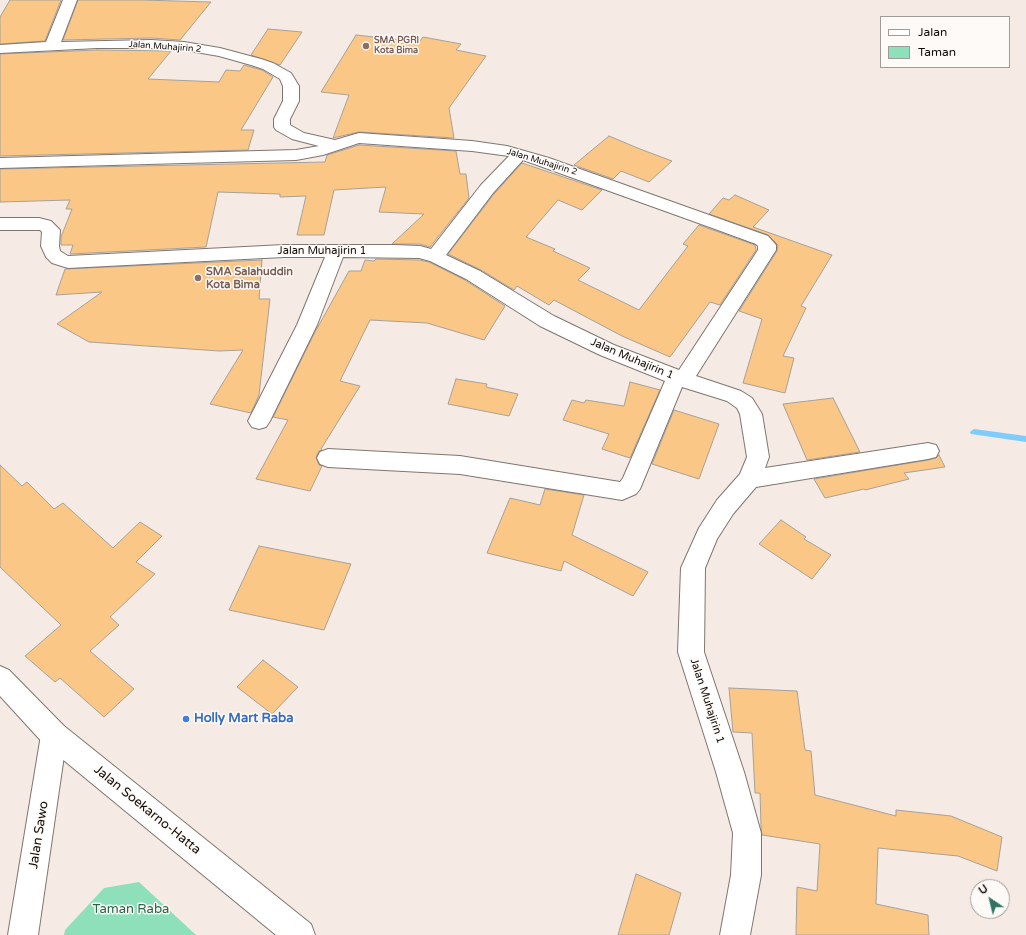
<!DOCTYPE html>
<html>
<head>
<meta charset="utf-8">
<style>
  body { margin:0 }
  #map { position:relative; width:1026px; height:935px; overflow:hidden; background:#f5ebe4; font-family:"Varela Round",sans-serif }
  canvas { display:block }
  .legend { position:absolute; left:880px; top:16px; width:130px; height:52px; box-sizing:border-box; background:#fefaf7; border:1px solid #9f9b99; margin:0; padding:5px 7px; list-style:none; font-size:12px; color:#100d0b }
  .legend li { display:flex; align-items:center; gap:8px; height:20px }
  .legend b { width:20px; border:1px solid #9f9b99 }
  .north { position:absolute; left:970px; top:879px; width:40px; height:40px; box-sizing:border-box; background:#fefaf7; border:1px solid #9f9b99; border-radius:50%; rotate:325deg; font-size:11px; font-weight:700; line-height:16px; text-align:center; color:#100d0b }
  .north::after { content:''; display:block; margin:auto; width:14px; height:18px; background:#307365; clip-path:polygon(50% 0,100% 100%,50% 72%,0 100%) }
</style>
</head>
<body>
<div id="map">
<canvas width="1026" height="935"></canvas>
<ul class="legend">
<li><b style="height:5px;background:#fff"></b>Jalan</li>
<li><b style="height:11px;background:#8de0b9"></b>Taman</li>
</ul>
<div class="north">U</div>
</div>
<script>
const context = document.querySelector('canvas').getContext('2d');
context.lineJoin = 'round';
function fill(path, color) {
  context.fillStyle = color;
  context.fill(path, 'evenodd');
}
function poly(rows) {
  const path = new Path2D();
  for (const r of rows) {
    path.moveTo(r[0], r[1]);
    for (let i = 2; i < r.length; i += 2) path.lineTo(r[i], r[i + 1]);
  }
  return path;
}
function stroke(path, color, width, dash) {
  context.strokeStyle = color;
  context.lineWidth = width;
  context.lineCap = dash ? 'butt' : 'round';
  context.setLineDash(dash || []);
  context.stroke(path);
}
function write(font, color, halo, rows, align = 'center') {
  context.font = font + ' "Varela Round",sans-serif';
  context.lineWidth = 3;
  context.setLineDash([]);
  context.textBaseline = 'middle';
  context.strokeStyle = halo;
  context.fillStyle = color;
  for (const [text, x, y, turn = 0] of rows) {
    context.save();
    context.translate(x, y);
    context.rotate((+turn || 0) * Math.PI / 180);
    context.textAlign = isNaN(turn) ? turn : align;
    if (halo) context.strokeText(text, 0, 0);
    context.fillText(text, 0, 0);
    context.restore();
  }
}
const green = poly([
  [139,882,196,935,64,935,65,930,104,888]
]);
const stream = poly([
  [974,429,1026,436,1026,442,971,434,970,432,974,429]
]);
const building = poly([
  [10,0,61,0,45,41,0,44,0,17,10,0],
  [78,0,141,0,211,2,180,40,151,38,63,40,78,0],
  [268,29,302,32,280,65,251,55,268,29],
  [356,35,419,42,423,37,461,44,456,50,486,56,449,108,454,138,359,132,333,138,349,95,321,92,356,35],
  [97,50,171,51,148,79,219,82,226,70,240,71,244,65,262,70,273,77,241,130,254,130,248,150,0,156,0,54,97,50],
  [609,136,640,149,672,161,649,182,621,171,613,179,574,165,609,136],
  [359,145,456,151,460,174,466,174,469,198,430,247,420,244,392,244,424,214,379,212,386,187,334,190,324,235,297,235,306,196,280,197,280,194,218,192,206,247,70,254,73,245,61,245,61,237,72,209,66,209,70,200,0,202,0,169,325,162,327,155,359,145],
  [522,163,602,190,582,210,558,200,526,237,555,249,553,251,590,268,578,280,639,310,688,246,683,244,699,225,755,245,756,250,720,305,710,302,670,357,622,336,554,300,549,305,517,286,514,290,481,270,448,254,494,194,522,163],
  [735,195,769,210,753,227,832,255,801,306,806,308,783,356,794,358,785,393,743,383,762,319,739,311,777,251,778,245,768,235,709,214,723,198,729,200,735,195],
  [376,259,419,260,429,262,465,280,505,306,484,340,427,323,370,320,340,381,360,386,321,449,322,450,319,451,316,457,319,465,322,466,310,491,256,479,288,420,273,417,315,332,349,271,361,271,365,260,374,261,376,259],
  [262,260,259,299,270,299,259,395,251,413,210,404,243,350,219,351,89,342,57,324,102,292,56,295,65,269,262,260],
  [456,379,487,384,486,387,518,394,509,416,448,404,456,379],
  [630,382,660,390,630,458,602,449,609,434,563,420,572,400,584,403,586,400,624,406,630,382],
  [833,398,860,452,807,460,783,404,833,398],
  [674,410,719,424,699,479,652,464,674,410],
  [939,455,945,467,904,473,909,479,865,490,864,489,825,498,814,479,928,460,936,458,939,455],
  [0,465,22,486,27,482,54,509,63,503,113,548,140,522,162,536,136,562,155,574,110,617,119,625,90,651,134,689,104,717,60,678,55,682,25,656,61,625,0,567,0,465],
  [545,489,584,495,572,535,648,572,633,596,564,561,561,571,487,553,510,498,540,505,545,489],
  [781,520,806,537,804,539,831,555,812,579,759,544,781,520],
  [259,546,351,564,324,630,229,610,259,546],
  [263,660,298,687,272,714,237,687,263,660],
  [729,688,797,691,805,750,811,751,815,795,896,816,896,810,951,816,1002,837,997,871,958,856,878,848,876,904,928,915,929,935,796,935,797,887,817,891,820,844,762,835,761,826,760,793,755,793,752,733,733,732,729,688],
  [636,874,681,893,669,935,618,935,636,874]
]);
const minor = poly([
  [63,0,77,0,61,42,151,40,184,42,220,48,261,59,273,63,291,73,299,86,299,101,290,119,290,125,304,133,335,140,359,133,472,141,507,146,549,158,768,236,776,245,776,250,696,376,741,391,752,398,762,414,769,457,765,468,928,443,936,445,939,451,936,457,928,459,756,487,733,514,717,539,705,568,704,652,744,772,761,833,761,875,750,935,720,935,731,875,733,833,716,772,678,652,681,568,699,528,717,500,740,474,747,457,740,414,737,408,727,401,682,387,640,489,636,494,622,500,460,474,328,467,320,464,317,458,320,452,328,449,460,456,620,482,623,478,665,381,600,355,540,326,466,279,430,261,419,258,343,257,317,325,270,421,266,427,259,429,252,427,248,421,297,325,325,257,284,257,68,268,52,263,46,257,41,246,42,232,40,230,0,230,0,218,39,218,51,221,60,230,59,246,60,251,68,256,284,245,394,245,420,246,431,249,481,185,509,156,472,151,359,143,323,155,296,160,0,168,0,158,296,150,319,146,292,139,276,130,274,127,274,119,283,101,283,86,280,79,263,69,251,65,219,56,184,50,151,48,97,48,0,53,0,45,46,42,63,0],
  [523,160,715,229,756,244,758,246,758,250,679,370,614,345,554,316,480,271,446,255,493,193,523,160],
  [54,722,64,726,67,735,38,935,8,935,41,735,44,726,54,722]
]);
const highway = poly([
  [0,666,9,670,64,726,311,924,315,935,276,935,44,744,0,696,0,666]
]);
const markers = [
  [366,46,4,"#8d6e63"],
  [198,278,4,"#8d6e63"],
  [186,719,4,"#3f7fe0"]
];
const farEducationnames = [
  ["SMA PGRI",374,41],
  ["Kota Bima",374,51]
];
const farStreetnames = [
  ["Jalan Muhajirin 2",165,47,4],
  ["Jalan Muhajirin 2",542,162,17]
];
const streetNames = [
  ["Jalan Muhajirin 1",322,251],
  ["Jalan Muhajirin 1",632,359,23],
  ["Jalan Muhajirin 1",707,701,72]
];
const educationNames = [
  ["SMA Salahuddin",206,272],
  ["Kota Bima",206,285]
];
const nearShopnames = [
  ["Holly Mart Raba",194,719]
];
const nearStreetnames = [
  ["Jalan Soekarno-Hatta",147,810,39],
  ["Jalan Sawo",39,835,-81]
];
const nearParknames = [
  ["Taman Raba",131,910]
];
fill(green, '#8de0b9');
fill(stream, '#7fccfa');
fill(building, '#fbc787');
stroke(building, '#a7a098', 1);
stroke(minor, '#7f7670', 2);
stroke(highway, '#7f7670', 2);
fill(minor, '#fff');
fill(highway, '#fff');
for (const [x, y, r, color] of markers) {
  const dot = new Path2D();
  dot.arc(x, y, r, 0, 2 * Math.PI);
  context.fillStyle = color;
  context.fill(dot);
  stroke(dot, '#fefaf7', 1.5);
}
write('bold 9px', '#785e54', '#fefaf7', farEducationnames, 'left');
write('9px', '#100d0b', '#fefaf7', farStreetnames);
write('11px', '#100d0b', '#fefaf7', streetNames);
write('bold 11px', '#785e54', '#fefaf7', educationNames, 'left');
write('bold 13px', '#366cbe', '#fefaf7', nearShopnames, 'left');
write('13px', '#100d0b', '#fefaf7', nearStreetnames);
write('13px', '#26654b', '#fefaf7', nearParknames);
</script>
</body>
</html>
